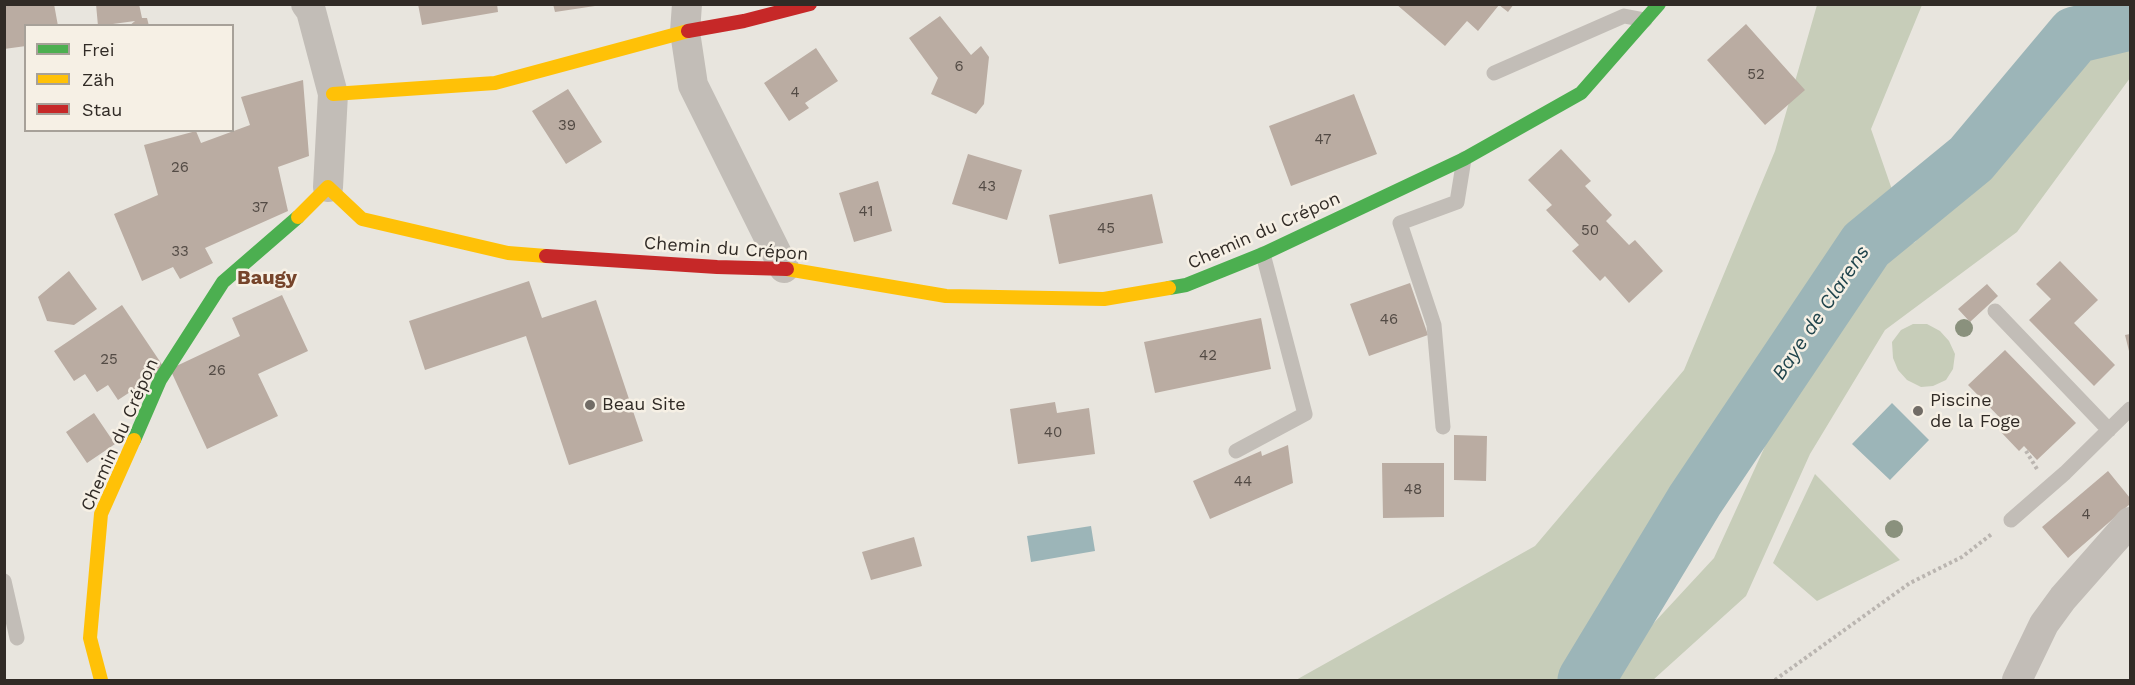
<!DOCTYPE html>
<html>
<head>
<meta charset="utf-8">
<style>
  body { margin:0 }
  #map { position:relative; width:2135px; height:685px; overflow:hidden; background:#e8e5de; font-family:"Work Sans",sans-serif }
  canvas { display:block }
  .frame { position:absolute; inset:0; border:6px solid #312b26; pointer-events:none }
  .legend { position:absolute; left:24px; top:24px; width:210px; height:108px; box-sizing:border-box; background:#f6f0e5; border:2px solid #a7a199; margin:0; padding:8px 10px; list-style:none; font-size:18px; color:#312b26 }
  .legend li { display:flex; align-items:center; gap:12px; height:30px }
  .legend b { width:30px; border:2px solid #a7a199 }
</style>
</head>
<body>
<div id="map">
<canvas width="2135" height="685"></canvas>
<div class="frame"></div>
<ul class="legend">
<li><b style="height:8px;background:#4caf50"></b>Frei</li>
<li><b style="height:8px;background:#ffc107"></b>Zäh</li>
<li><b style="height:8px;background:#c62828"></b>Stau</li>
</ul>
</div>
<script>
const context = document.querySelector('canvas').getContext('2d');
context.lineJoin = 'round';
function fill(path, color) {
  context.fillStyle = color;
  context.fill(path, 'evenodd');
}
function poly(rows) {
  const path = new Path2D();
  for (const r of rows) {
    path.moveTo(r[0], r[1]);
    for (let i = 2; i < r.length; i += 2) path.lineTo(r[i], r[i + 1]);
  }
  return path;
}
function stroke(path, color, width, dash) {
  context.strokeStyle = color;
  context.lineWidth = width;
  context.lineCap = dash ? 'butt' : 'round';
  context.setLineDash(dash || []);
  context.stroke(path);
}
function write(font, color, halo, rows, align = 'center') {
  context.font = font + ' "Work Sans",sans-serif';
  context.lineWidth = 5;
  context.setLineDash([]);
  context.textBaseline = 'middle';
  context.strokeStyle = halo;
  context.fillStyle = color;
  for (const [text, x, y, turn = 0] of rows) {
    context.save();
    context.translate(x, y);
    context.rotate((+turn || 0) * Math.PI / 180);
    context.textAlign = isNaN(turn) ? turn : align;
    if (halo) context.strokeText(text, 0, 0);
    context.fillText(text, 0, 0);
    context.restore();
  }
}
const green = poly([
  [1817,5,1922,5,1871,129,1897,204,1874,260,1915,242,1971,159,2075,35,2130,22,2130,78,2017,232,1885,330,1810,454,1746,596,1653,680,1601,680,1714,558,1777,420,1734,460,1593,630,1562,680,1296,680,1535,546,1684,370,1775,151],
  [1913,324,1927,324,1940,331,1949,341,1955,354,1953,369,1946,380,1933,386,1921,387,1907,380,1898,370,1893,358,1892,342,1901,330],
  [1815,474,1900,560,1817,601,1773,563]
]);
const water = poly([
  [1892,403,1929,440,1890,480,1852,444],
  [1091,526,1095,551,1031,562,1027,536]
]);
const river = poly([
  [1586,680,1695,500,1866,245,1971,159,2075,35,2130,22]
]);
const building = poly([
  [4,4,54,4,58,26,26,26,26,46,4,49],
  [96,4,139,4,142,18,147,18,149,26,129,26,135,21,98,26],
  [418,4,497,4,498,12,422,25],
  [553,4,595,4,595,6,555,12],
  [1396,4,1514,4,1508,12,1499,5,1478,31,1467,21,1445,46],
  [940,16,971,55,981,46,989,57,984,104,976,114,931,94,938,78,909,38],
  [1746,24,1805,90,1765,125,1707,60],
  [816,48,838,81,805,103,809,108,789,121,764,83],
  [303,80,309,156,278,167,288,211,205,248,213,263,180,279,173,267,142,281,114,214,158,195,144,145,196,131,201,143,250,125,241,97],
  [568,89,602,142,566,164,532,111],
  [1354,94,1377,154,1291,186,1269,126],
  [1561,149,1591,181,1585,186,1612,215,1606,221,1629,245,1635,240,1663,271,1629,303,1605,276,1600,281,1572,251,1579,245,1546,210,1552,205,1528,180],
  [968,154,1022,170,1007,220,952,204],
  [878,181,892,231,854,242,839,193],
  [1152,194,1163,243,1059,264,1049,215],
  [2060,261,2098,300,2074,323,2115,365,2094,386,2029,320,2051,299,2036,284],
  [69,271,97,309,74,325,47,321,38,297],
  [529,281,542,318,596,300,643,441,569,465,526,336,425,370,409,321],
  [1410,283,1428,335,1369,356,1350,304],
  [1987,284,1998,296,1970,322,1958,309],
  [282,295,308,351,258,374,278,416,207,449,170,369,240,336,232,318],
  [122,305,165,369,118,400,108,385,97,392,85,374,74,381,54,351],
  [1261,318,1271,369,1155,393,1144,342],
  [2130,334,2130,355,2125,335],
  [2005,350,2076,423,2037,460,2024,446,2019,451,2000,431,2007,425,1968,385],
  [1055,402,1057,413,1089,408,1095,454,1018,464,1010,409],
  [94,413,115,444,87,463,66,432],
  [1454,435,1487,436,1486,481,1454,480],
  [1288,445,1293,483,1210,519,1193,481,1261,451,1262,456],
  [1382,463,1444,463,1444,517,1383,518],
  [2108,471,2130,498,2130,504,2068,558,2042,527],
  [914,537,922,566,871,580,862,552]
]);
const path = poly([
  [2026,451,2037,469],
  [1775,680,1910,583,1962,557,1993,533]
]);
const lane = poly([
  [1494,73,1624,16,1645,20],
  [1995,311,2109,430],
  [1443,427,1434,325,1400,223,1457,202,1464,159],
  [1236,451,1305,414,1263,254],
  [2011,520,2065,473,2130,409],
  [4,581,17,638]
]);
const street = poly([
  [306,4,311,11,333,94,328,187],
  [687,4,685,32,693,85,784,268],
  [2017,680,2044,624,2063,598,2130,522]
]);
const fast = poly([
  [1169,288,1186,285,1263,254,1464,159,1581,93,1659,4],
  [134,440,160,380,223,282,298,217]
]);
const slow = poly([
  [333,94,495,83,688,31],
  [298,217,328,187,362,219,508,253,546,256],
  [787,269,946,296,1104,299,1169,288],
  [101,680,90,638,101,514,134,440]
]);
const jam = poly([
  [688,31,744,21,810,4],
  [546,256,717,267,787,269]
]);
const trees = [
  [1964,328],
  [1894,529]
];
const markers = [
  [590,405,6,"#716c66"],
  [1918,411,6,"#716c66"]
];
const numberNames = [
  ["6",959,67],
  ["52",1756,75],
  ["4",795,93],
  ["39",567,126],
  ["47",1323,140],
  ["26",180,168],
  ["43",987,187],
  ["37",260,208],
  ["41",866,212],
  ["45",1106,229],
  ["50",1590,231],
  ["33",180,252],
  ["46",1389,320],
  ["42",1208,356],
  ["25",109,360],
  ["26",217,371],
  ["40",1053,433],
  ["44",1243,482],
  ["48",1413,490],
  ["4",2086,515]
];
const streetNames = [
  ["Chemin du Crépon",1264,231,-24],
  ["Chemin du Crépon",726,249,4],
  ["Chemin du Crépon",120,435,-66]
];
const poiNames = [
  ["Piscine",1930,401],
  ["de la Foge",1930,422],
  ["Beau Site",602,405]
];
const neighbourhoodNames = [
  ["Baugy",267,278]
];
const waterNames = [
  ["Baye de Clarens",1821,313,-56]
];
fill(green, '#c7cdb9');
fill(water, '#9cb5b8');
stroke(river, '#9cb5b8', 57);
fill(building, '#baaca2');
stroke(path, '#bab5b0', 4, [3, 3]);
stroke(lane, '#c2bdb7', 15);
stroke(street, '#c2bdb7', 30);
stroke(fast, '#4caf50', 14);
stroke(slow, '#ffc107', 14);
stroke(jam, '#c62828', 14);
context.fillStyle = '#8a917d';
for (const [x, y] of trees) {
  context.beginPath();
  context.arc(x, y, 9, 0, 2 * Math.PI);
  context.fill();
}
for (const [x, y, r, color] of markers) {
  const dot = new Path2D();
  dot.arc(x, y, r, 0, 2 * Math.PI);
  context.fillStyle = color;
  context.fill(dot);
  stroke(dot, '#f6f0e5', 2);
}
write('15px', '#534b45', null, numberNames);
write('18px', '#312b26', '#f6f0e5', streetNames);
write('18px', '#312b26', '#f6f0e5', poiNames, 'left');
write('bold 20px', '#76442a', '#f6f0e5', neighbourhoodNames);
write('italic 20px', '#21454d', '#f6f0e5', waterNames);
</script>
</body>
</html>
